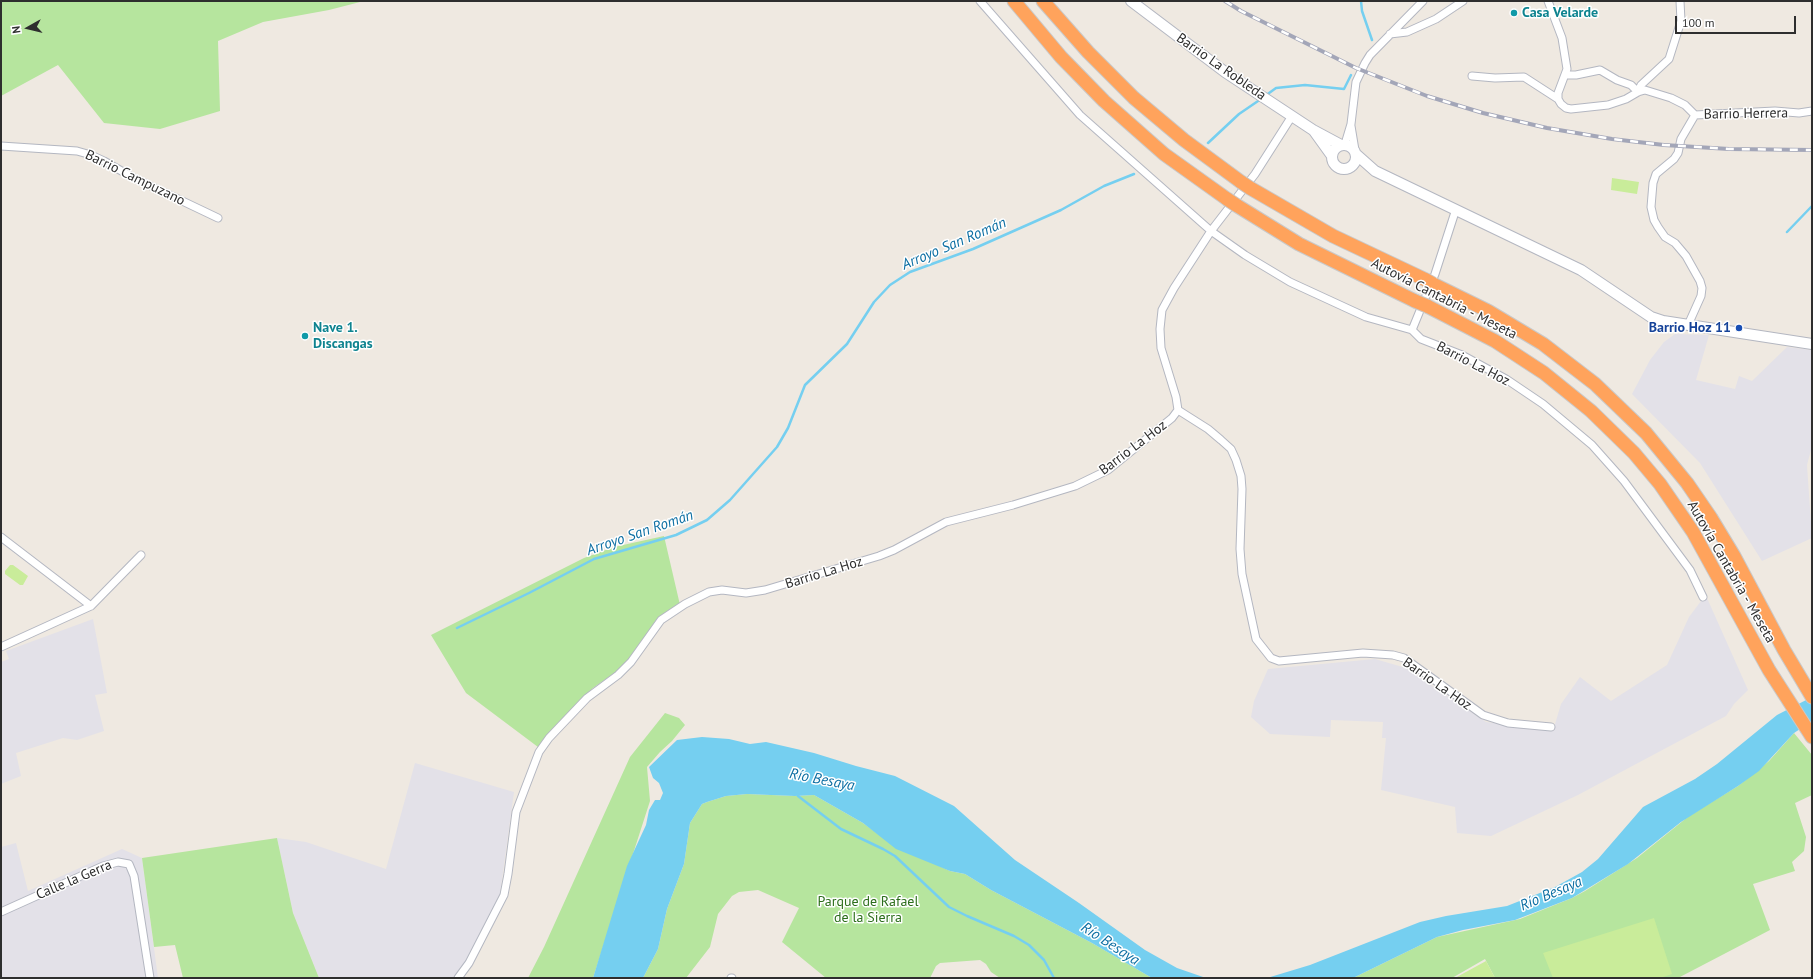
<!DOCTYPE html>
<html>
<head>
<meta charset="utf-8">
<style>
  body { margin:0 }
  #map { position:relative; width:1813px; height:979px; overflow:hidden; background:#efe9e1; font-family:"PT Sans",sans-serif }
  canvas { display:block }
  .frame { position:absolute; inset:0; border:2px solid #2e2e2e; pointer-events:none }
  .north { position:absolute; left:8px; top:8px; width:40px; height:40px; -webkit-text-stroke:3px #fff; paint-order:stroke; rotate:262deg; font-size:11px; font-weight:700; line-height:16px; text-align:center; color:#2e2e2e }
  .north::after { content:''; display:block; margin:auto; width:14px; height:18px; background:#2e2e2e; clip-path:polygon(50% 0,100% 100%,50% 72%,0 100%) }
  .scale { position:absolute; left:1675px; top:16px; width:121px; height:18px; box-sizing:border-box; border:2px solid #2e2e2e; border-top:0; padding-left:5px; font-size:12px; line-height:14px; white-space:nowrap; color:#2e2e2e; -webkit-text-stroke:3px #fff; paint-order:stroke }
</style>
</head>
<body>
<div id="map">
<canvas width="1813" height="979"></canvas>
<div class="frame"></div>
<div class="north">N</div>
<div class="scale">100 m</div>
</div>
<script>
const context = document.querySelector('canvas').getContext('2d');
context.lineJoin = 'round';
function fill(path, color) {
  context.fillStyle = color;
  context.fill(path, 'evenodd');
}
function poly(rows) {
  const path = new Path2D();
  for (const r of rows) {
    if (r.length === 3) {
      path.moveTo(r[0] + r[2], r[1]);
      path.arc(r[0], r[1], r[2], 0, 2 * Math.PI);
      continue;
    }
    path.moveTo(r[0], r[1]);
    for (let i = 2; i < r.length; i += 2) path.lineTo(r[i], r[i + 1]);
  }
  return path;
}
function stroke(path, color, width, dash) {
  context.strokeStyle = color;
  context.lineWidth = width;
  context.lineCap = dash ? 'butt' : 'round';
  context.setLineDash(dash || []);
  context.stroke(path);
}
function write(font, color, halo, rows, align = 'center') {
  context.font = font + ' "PT Sans",sans-serif';
  context.lineWidth = 3;
  context.setLineDash([]);
  context.textBaseline = 'middle';
  context.strokeStyle = halo;
  context.fillStyle = color;
  for (const [text, x, y, turn = 0] of rows) {
    context.save();
    context.translate(x, y);
    context.rotate((+turn || 0) * Math.PI / 180);
    context.textAlign = isNaN(turn) ? turn : align;
    if (halo) context.strokeText(text, 0, 0);
    context.fillText(text, 0, 0);
    context.restore();
  }
}
const industrial = poly([
  [1675,334,1709,335,1696,380,1735,389,1739,376,1752,381,1787,347,1812,350,1812,446,1807,465,1812,538,1762,561,1700,463,1632,394,1650,360,1664,342],
  [1707,598,1748,690,1734,704,1726,716,1578,795,1491,836,1457,833,1455,807,1381,790,1386,738,1382,738,1383,722,1331,720,1330,737,1270,734,1251,717,1254,701,1268,669,1375,659,1406,668,1486,722,1553,731,1561,704,1580,677,1611,701,1667,665,1689,617,1701,601],
  [93,619,107,693,95,695,104,731,77,740,63,738,16,753,21,776,1,784,1,662,9,659,6,651],
  [415,763,514,792,500,894,462,970,454,978,319,978,293,913,277,838,306,842,386,869],
  [16,843,28,891,122,849,142,858,158,978,1,978,1,847]
]);
const green = poly([
  [1,1,364,1,329,10,263,22,218,41,220,111,160,129,104,123,58,65,1,96],
  [664,536,680,605,656,620,646,636,623,667,593,688,581,699,538,747,466,693,431,635,584,558,614,547],
  [665,713,679,718,685,725,672,741,660,752,647,767,650,801,593,978,528,978,544,947,630,757],
  [1794,733,1812,755,1812,795,1795,803,1806,837,1804,851,1792,862,1795,871,1753,884,1770,930,1678,978,1495,978,1485,959,1452,978,1353,978,1437,937,1520,919,1572,898,1585,891,1637,858,1689,816,1738,786,1769,761],
  [747,794,795,796,814,795,863,823,878,834,933,863,950,871,965,874,991,890,1092,943,1152,978,1000,978,991,972,986,964,980,960,940,963,936,966,930,978,826,978,782,942,799,908,758,890,739,892,732,896,718,914,710,947,686,978,643,978,658,949,667,909,684,864,690,823,702,804,707,802,726,796],
  [277,838,293,913,319,978,183,978,175,945,154,947,142,858]
]);
const pitch = poly([
  [1612,178,1639,182,1637,194,1611,190],
  [10,565,13,565,28,576,23,585,20,585,5,574,5,571],
  [1654,918,1672,974,1660,978,1553,978,1543,953],
  [1486,961,1495,978,1455,978]
]);
const water = poly([
  [1812,697,1812,721,1794,733,1759,771,1738,786,1681,822,1628,864,1572,898,1515,920,1463,930,1437,937,1353,978,1267,978,1310,965,1420,922,1446,916,1507,906,1555,887,1582,872,1598,859,1643,807,1695,779,1717,764,1777,715],
  [702,737,729,739,750,744,766,742,814,753,856,766,895,776,954,806,1015,860,1079,903,1145,950,1177,968,1206,978,1152,978,1092,943,991,890,965,874,950,871,896,849,863,823,814,795,795,796,747,794,726,796,707,802,702,804,690,823,684,864,667,909,658,949,643,978,593,978,627,866,646,825,649,810,655,800,660,800,663,793,659,783,653,778,649,767,677,740]
]);
const stream = poly([
  [1361,1,1362,11,1372,40],
  [1265,96,1276,88,1305,85,1344,89,1351,75],
  [1208,143,1239,114,1261,99],
  [1787,232,1812,206],
  [457,628,529,593,594,559,676,535,707,520,730,500,777,447,788,428,805,385,847,344,874,302,890,285,910,272,973,249,1061,210,1104,186,1134,174],
  [798,794,798,796,841,829,883,849,895,856,949,907,967,916,1014,936,1029,945,1044,960,1054,978]
]);
const street = poly([
  [980,1,1080,115,1211,231,1245,255,1290,282,1366,317,1412,330,1421,339,1462,355,1506,379,1543,404,1592,445,1624,481,1690,570,1703,597],
  [1548,1,1562,38,1567,69,1558,93,1558,99,1561,104,1566,108,1571,109,1608,105,1626,99,1638,92,1645,90,1671,98,1685,105,1695,115,1775,111,1799,113,1812,111],
  [1390,34,1407,32,1436,19,1463,1],
  [1566,75,1576,75,1600,70,1617,80,1631,85,1638,92,1641,85,1669,59,1681,21,1680,1],
  [1472,76,1495,78,1524,77,1558,99],
  [1351,126,1355,150],
  [1345,144,1351,124,1356,82,1365,63,1370,55,1423,1],
  [1,146,77,151,91,155,104,161,132,177,218,218],
  [1688,325,1701,296,1702,288,1700,281,1686,256,1675,243,1665,237,1658,227,1654,220,1651,207,1653,183,1656,174,1674,159,1678,153,1681,139,1695,115],
  [1412,330,1435,274,1456,209],
  [1178,410,1208,429,1221,440,1231,449,1236,460,1241,476,1242,489,1240,549,1242,574,1256,639,1271,658,1279,661,1363,653,1393,655,1404,658,1483,715,1508,723,1551,727],
  [1,537,91,606],
  [1,647,91,606,141,555],
  [1,912,103,866,118,862,129,864,134,876,150,978],
  [458,978,469,963,504,895,508,874,516,812,539,752,549,738,587,698,618,675,631,662,661,620,685,604,709,592,722,590,746,593,765,590,879,556,894,550,946,522,1013,505,1075,486,1108,470,1172,418,1178,410,1176,397,1161,348,1160,329,1162,310,1174,288,1211,231,1255,174,1292,116],
  [731,978,732,978]
]);
const secondary = poly([
  [1131,1,1225,72,1313,130,1341,145],
  [1314,131,1332,156],
  [1344,157,12],
  [1357,155,1375,171,1581,270,1651,317,1663,321,1812,344]
]);
const highway = poly([
  [1014,1,1061,57,1104,101,1164,154,1227,199],
  [1043,1,1088,52,1134,98,1184,140,1241,182],
  [1250,188,1333,236,1426,280],
  [1236,205,1299,244,1415,301],
  [1433,284,1488,311,1543,344,1595,384,1646,433,1687,483,1711,518,1734,556,1784,650,1812,697],
  [1427,306,1495,341,1544,373,1591,411,1634,453,1660,484,1693,532,1769,670,1812,737]
]);
const rail = poly([
  [1225,1,1241,11,1356,68,1427,96,1483,113,1547,128,1612,139,1664,145,1729,149,1812,150]
]);
const highwayBridge = poly([
  [1241,182,1250,188],
  [1227,199,1236,205],
  [1426,280,1433,284],
  [1415,301,1427,306]
]);
const markers = [
  [1514,13,4,"#0f9aa8"],
  [1739,328,4,"#1a4fb4"],
  [305,336,4,"#0f9aa8"]
];
const cultureNames = [
  ["Casa Velarde",1522,13],
  ["Nave 1.",313,328],
  ["Discangas",313,344]
];
const streetNames = [
  ["Barrio La Robleda",1221,67,35],
  ["Barrio Herrera",1746,114,-1],
  ["Barrio Campuzano",135,178,26],
  ["Autovía Cantabria - Meseta",1444,299,27],
  ["Barrio La Hoz",1473,364,27],
  ["Barrio La Hoz",1133,448,-37],
  ["Autovía Cantabria - Meseta",1731,572,60],
  ["Barrio La Hoz",824,573,-17],
  ["Barrio La Hoz",1437,684,35],
  ["Calle la Gerra",74,880,-23]
];
const transitNames = [
  ["Barrio Hoz 11",1731,328]
];
const parkNames = [
  ["Parque de Rafael",868,902],
  ["de la Sierra",868,918]
];
const waterNames = [
  ["Arroyo San Román",954,244,-23],
  ["Arroyo San Román",640,533,-19],
  ["Río Besaya",822,780,11],
  ["Río Besaya",1551,894,-23],
  ["Río Besaya",1110,944,33]
];
fill(industrial, '#e3e1e8');
fill(green, '#b6e59e');
fill(pitch, '#c9ec9a');
fill(water, '#75cff0');
stroke(stream, '#75cff0', 2.5);
stroke(street, '#b4b7c1', 9);
stroke(secondary, '#b4b7c1', 12);
stroke(highway, '#c9c9c9', 15);
stroke(street, '#fff', 7);
stroke(secondary, '#fff', 10);
stroke(highway, '#ffa35c', 13);
stroke(rail, '#a3a6b8', 4);
stroke(rail, '#fff', 2.5, [8]);
stroke(highwayBridge, '#c9c9c9', 15, []);
stroke(highwayBridge, '#ffa35c', 13);
for (const [x, y, r, color] of markers) {
  const dot = new Path2D();
  dot.arc(x, y, r, 0, 2 * Math.PI);
  context.fillStyle = color;
  context.fill(dot);
  stroke(dot, '#fff', 1.5);
}
write('bold 14px', '#0d838f', '#fff', cultureNames, 'left');
write('14px', '#2e2e2e', '#fff', streetNames);
write('bold 14px', '#164399', '#fff', transitNames, 'right');
write('14px', '#2c6e1b', '#fff', parkNames);
write('italic 15px', '#0d6fa3', '#fff', waterNames);
</script>
</body>
</html>
